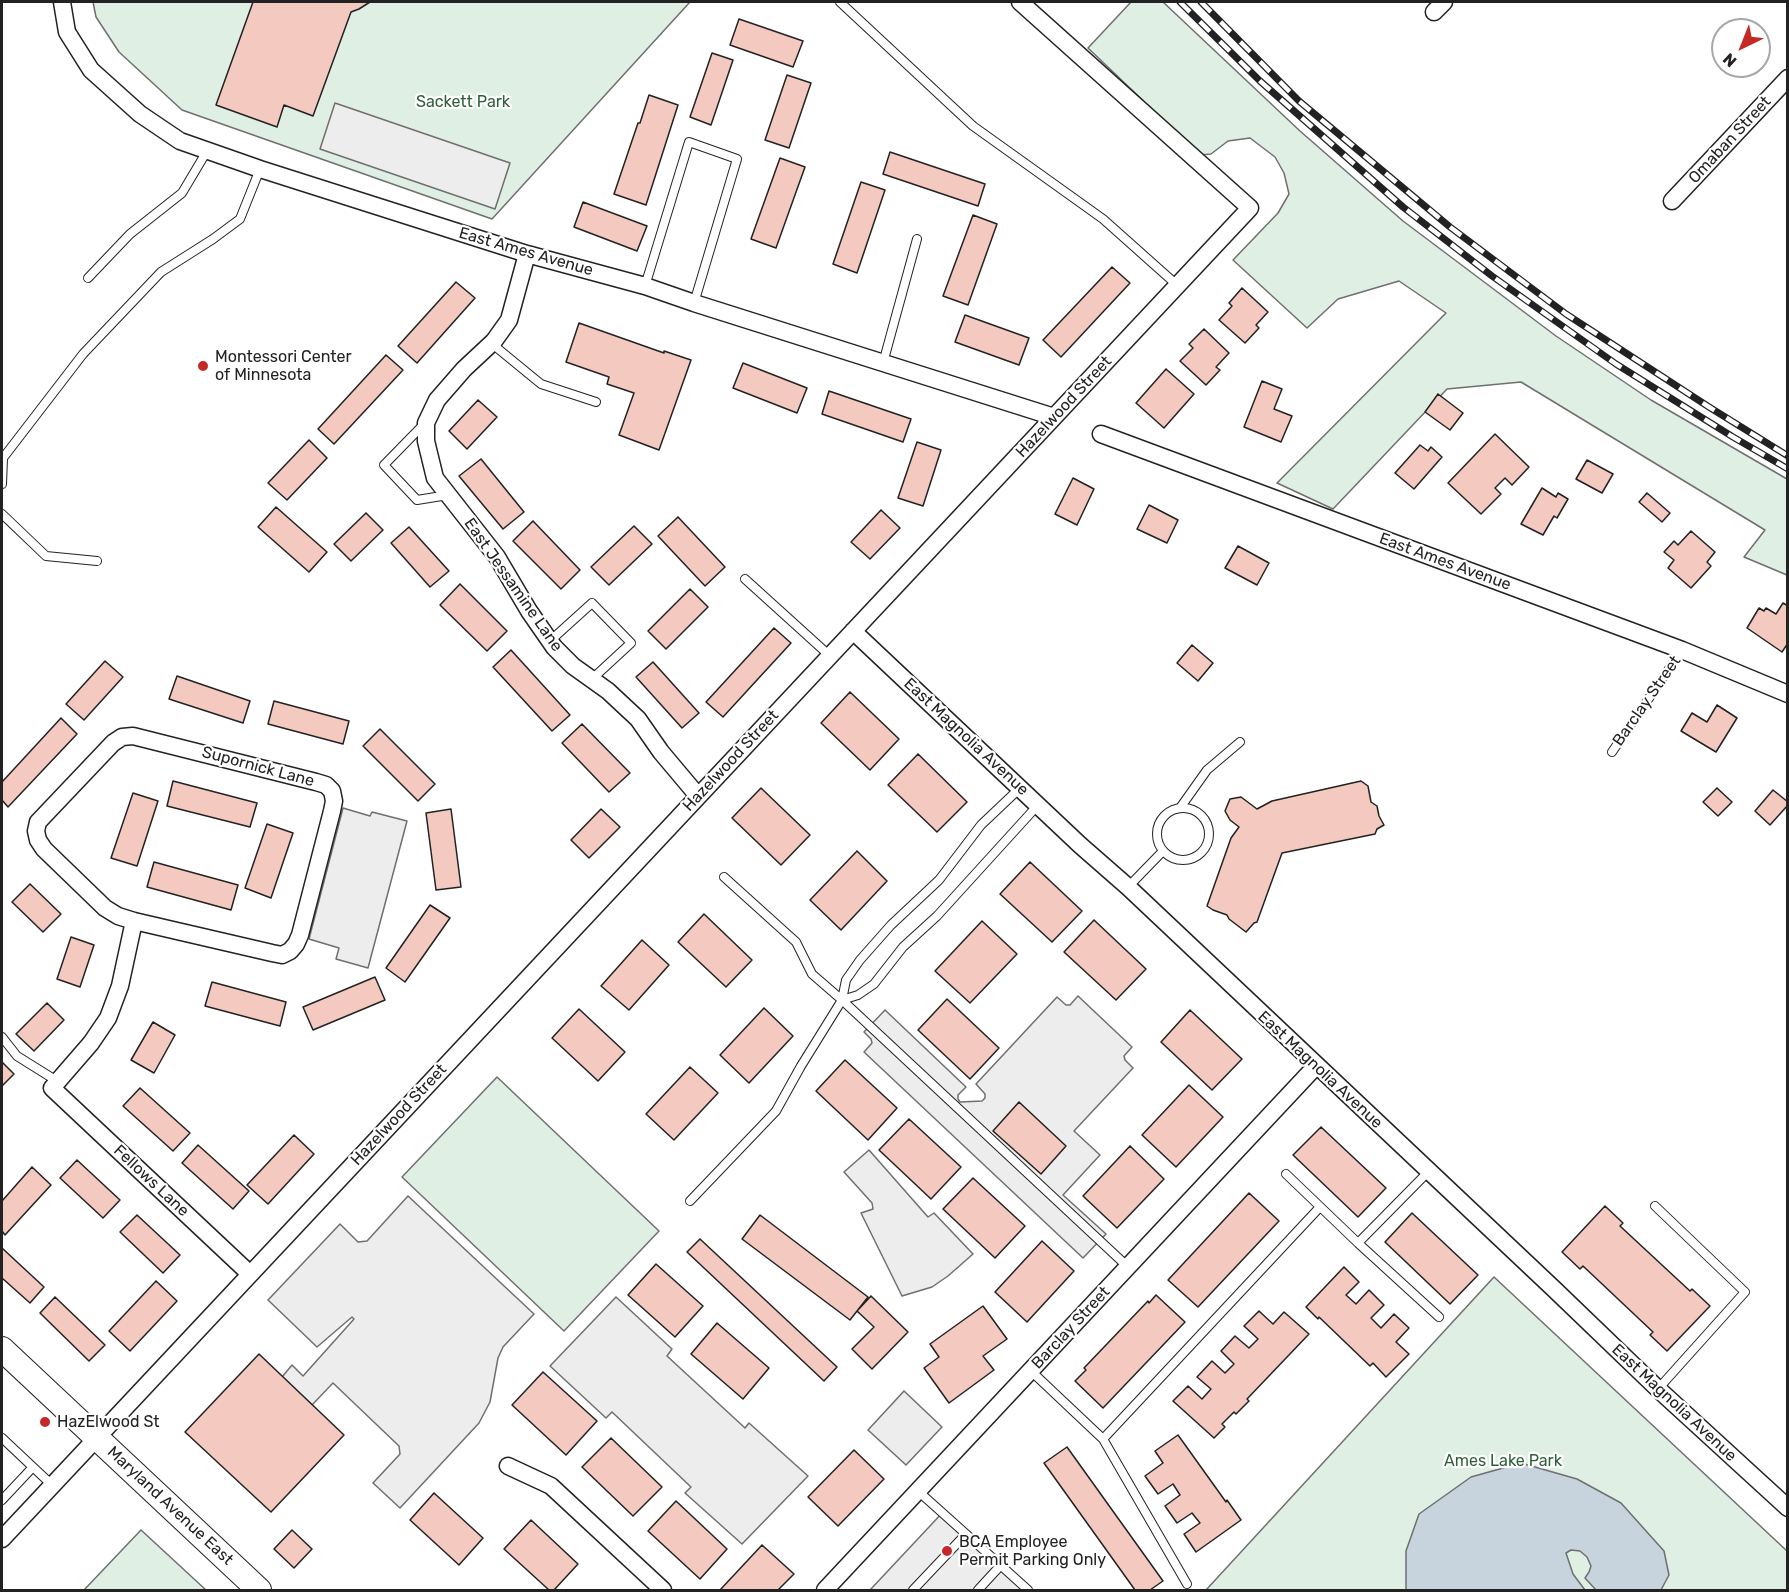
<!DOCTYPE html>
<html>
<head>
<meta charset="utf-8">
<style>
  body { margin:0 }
  #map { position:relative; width:1789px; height:1592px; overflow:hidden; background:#fff; font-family:Rubik,sans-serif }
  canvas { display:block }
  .frame { position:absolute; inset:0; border:3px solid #222; pointer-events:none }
  .north { position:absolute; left:1711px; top:18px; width:60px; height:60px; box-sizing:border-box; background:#fff; border:2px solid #a7a7a7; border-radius:50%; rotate:223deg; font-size:16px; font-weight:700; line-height:24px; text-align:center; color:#222 }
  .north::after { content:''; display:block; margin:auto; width:21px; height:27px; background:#c62828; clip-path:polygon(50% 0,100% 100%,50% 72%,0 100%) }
</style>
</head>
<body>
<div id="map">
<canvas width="1789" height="1592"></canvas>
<div class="frame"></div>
<div class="north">N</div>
</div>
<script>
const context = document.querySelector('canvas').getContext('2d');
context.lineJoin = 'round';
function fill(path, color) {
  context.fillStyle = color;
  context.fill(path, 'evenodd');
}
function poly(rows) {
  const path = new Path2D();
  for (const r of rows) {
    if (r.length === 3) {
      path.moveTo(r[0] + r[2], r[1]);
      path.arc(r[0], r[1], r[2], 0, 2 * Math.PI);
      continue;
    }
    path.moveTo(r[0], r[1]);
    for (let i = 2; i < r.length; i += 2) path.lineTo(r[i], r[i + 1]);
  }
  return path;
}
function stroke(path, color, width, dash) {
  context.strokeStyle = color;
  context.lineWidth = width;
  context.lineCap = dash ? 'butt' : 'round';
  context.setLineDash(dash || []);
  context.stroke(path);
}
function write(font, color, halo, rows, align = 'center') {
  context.font = font + ' Rubik,sans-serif';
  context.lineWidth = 4.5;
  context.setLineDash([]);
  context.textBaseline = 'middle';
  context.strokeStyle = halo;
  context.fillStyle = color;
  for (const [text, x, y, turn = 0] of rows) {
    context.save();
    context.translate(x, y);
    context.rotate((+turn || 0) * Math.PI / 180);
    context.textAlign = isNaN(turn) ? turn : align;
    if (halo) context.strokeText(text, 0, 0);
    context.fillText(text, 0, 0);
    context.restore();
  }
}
const green = poly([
  [93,2,690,2,492,219,182,110,119,52,96,17,93,2],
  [1131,2,1163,2,1300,131,1403,221,1556,336,1651,400,1787,479,1787,575,1744,557,1765,530,1521,382,1447,389,1333,509,1277,483,1446,313,1399,281,1338,299,1307,328,1233,260,1278,213,1289,194,1284,173,1275,157,1250,138,1228,141,1211,154,1200,155,1088,48,1131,2],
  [497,1077,659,1231,564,1331,402,1177,497,1077],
  [1494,1277,1787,1551,1787,1590,1206,1590,1494,1277],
  [141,1530,206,1590,84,1590,141,1530]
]);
const parking = poly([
  [335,103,510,163,495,209,320,149,335,103],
  [343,808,370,816,372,812,407,821,368,968,336,959,339,948,309,939,343,808],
  [1078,996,1132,1047,1124,1056,1125,1060,1133,1068,1074,1131,1100,1155,1063,1195,1106,1234,1083,1258,864,1052,872,1043,871,1039,864,1032,885,1010,966,1087,958,1095,958,1099,960,1102,982,1101,985,1098,985,1094,976,1084,1057,997,1066,1005,1070,1005,1078,996],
  [869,1150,928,1217,934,1213,973,1254,948,1276,932,1287,902,1296,861,1213,873,1209,872,1203,844,1172,869,1150],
  [408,1196,534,1314,503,1347,498,1358,490,1402,479,1423,400,1508,373,1483,400,1454,399,1446,333,1383,312,1405,282,1377,292,1365,303,1376,354,1319,352,1317,317,1347,268,1300,340,1224,358,1242,367,1241,408,1196],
  [616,1297,672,1349,667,1356,745,1428,749,1423,808,1476,742,1544,685,1493,691,1487,612,1412,606,1418,550,1366,616,1297],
  [904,1391,942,1427,906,1465,868,1430,904,1391],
  [944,1511,1030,1590,870,1590,944,1511]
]);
const water = poly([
  [1521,1463,1577,1479,1621,1503,1664,1551,1669,1575,1661,1590,1596,1590,1585,1578,1589,1572,1591,1566,1587,1557,1580,1551,1571,1550,1566,1553,1573,1574,1585,1590,1406,1590,1406,1551,1419,1514,1471,1477,1521,1463]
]);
const building = poly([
  [253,2,370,2,359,9,351,12,313,116,284,105,277,127,216,105,253,2],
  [739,19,803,41,793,67,730,45,739,19],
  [712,53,733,60,711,125,690,117,712,53],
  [787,75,811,83,789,148,765,140,787,75],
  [649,95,678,105,646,205,614,194,638,123,640,123,649,95],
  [890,152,985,184,978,206,883,174,890,152],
  [780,158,805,167,776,248,751,239,780,158],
  [861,182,885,190,857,273,833,264,861,182],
  [583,202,647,226,637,251,574,227,583,202],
  [973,215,997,224,968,305,943,296,973,215],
  [1112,267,1130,283,1061,357,1043,340,1112,267],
  [456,282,475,298,417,363,398,346,456,282],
  [1242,288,1268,312,1256,325,1259,328,1245,343,1219,320,1232,306,1229,303,1242,288],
  [965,315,1029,338,1019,365,955,342,965,315],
  [579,323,664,353,664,351,691,360,659,450,619,435,634,393,607,384,609,377,566,362,579,323],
  [1204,329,1229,353,1216,367,1220,370,1206,385,1180,361,1193,348,1189,344,1204,329],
  [386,355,403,370,334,444,318,429,386,355],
  [743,363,807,388,797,413,733,388,743,363],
  [1166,369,1194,394,1164,428,1136,403,1166,369],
  [1262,381,1282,389,1274,409,1292,416,1281,442,1244,427,1262,381],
  [829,391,911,419,903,442,822,414,829,391],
  [1438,394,1463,413,1450,430,1425,412,1438,394],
  [478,400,497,417,467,449,449,431,478,400],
  [1495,434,1529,467,1512,485,1505,478,1495,488,1501,494,1481,514,1448,483,1495,434],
  [309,440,327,458,287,500,268,483,309,440],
  [917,442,941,450,923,506,898,498,917,442],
  [1420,445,1428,451,1431,447,1442,457,1414,489,1395,473,1420,445],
  [481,459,524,512,503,529,459,476,481,459],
  [1587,460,1613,474,1602,493,1576,479,1587,460],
  [1073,478,1094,489,1077,525,1055,514,1073,478],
  [1542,488,1556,497,1558,493,1568,499,1557,518,1554,516,1543,535,1521,524,1542,488],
  [1647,493,1670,513,1662,522,1639,502,1647,493],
  [1149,505,1178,520,1167,543,1137,529,1149,505],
  [276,507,327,552,309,572,258,527,276,507],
  [881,510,900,528,870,559,851,542,881,510],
  [366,513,383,530,351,561,334,544,366,513],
  [678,517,725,567,705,586,658,536,678,517],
  [533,521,580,570,561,589,513,541,533,521],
  [634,526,652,544,609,585,591,567,634,526],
  [409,527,449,571,430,587,391,543,409,527],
  [1691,531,1715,552,1707,562,1711,566,1691,588,1668,568,1674,560,1664,552,1674,541,1678,545,1691,531],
  [1238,546,1269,563,1257,585,1225,568,1238,546],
  [460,584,507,631,487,651,440,605,460,584],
  [690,589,708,607,666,649,648,631,690,589],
  [1783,603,1788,606,1788,643,1782,652,1747,628,1759,608,1764,611,1766,608,1776,614,1783,603],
  [774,628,791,643,723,717,706,702,774,628],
  [1192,645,1213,663,1198,681,1177,663,1192,645],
  [511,650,570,715,552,731,493,667,511,650],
  [105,661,123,677,84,720,66,704,105,661],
  [653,662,699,713,682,728,636,677,653,662],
  [177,676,250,701,243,723,169,699,177,676],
  [850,692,899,739,870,770,821,723,850,692],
  [274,701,349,721,343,744,268,724,274,701],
  [1717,705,1737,718,1716,752,1681,731,1692,713,1707,722,1717,705],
  [61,718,77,734,8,807,2,800,2,782,61,718],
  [582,724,630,773,609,792,562,743,582,724],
  [380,729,435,784,418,801,363,746,380,729],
  [918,754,967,802,937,832,888,785,918,754],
  [173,781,257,803,250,827,167,806,173,781],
  [1361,781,1368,786,1371,802,1377,806,1379,816,1384,825,1377,829,1375,834,1282,853,1257,922,1254,923,1246,932,1229,919,1227,915,1213,910,1207,906,1231,838,1239,827,1230,820,1225,811,1230,799,1241,797,1257,809,1272,801,1361,781],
  [761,788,810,835,781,865,732,818,761,788],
  [1717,788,1732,802,1718,816,1703,802,1717,788],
  [1773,790,1788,802,1788,805,1770,825,1755,811,1773,790],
  [133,793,158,801,137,866,111,858,133,793],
  [451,809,461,887,436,890,426,813,451,809],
  [601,809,620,827,589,858,571,840,601,809],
  [267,824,293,833,271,898,245,888,267,824],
  [857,851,887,881,841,930,810,900,857,851],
  [154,862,238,885,231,910,147,887,154,862],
  [1030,862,1082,911,1052,942,1000,894,1030,862],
  [30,884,61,914,43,932,12,902,30,884],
  [430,905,450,918,405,982,386,968,430,905],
  [704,914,752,960,726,987,678,942,704,914],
  [1094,920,1146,969,1116,1000,1064,952,1094,920],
  [982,921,1017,954,970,1003,935,971,982,921],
  [71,937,94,945,80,987,57,979,71,937],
  [642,940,669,965,629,1010,601,986,642,940],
  [375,977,385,1000,313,1030,303,1007,375,977],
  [212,982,286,1002,280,1026,205,1006,212,982],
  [947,999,999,1048,970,1079,918,1030,947,999],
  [47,1003,64,1020,34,1051,16,1034,47,1003],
  [764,1008,793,1036,749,1083,720,1055,764,1008],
  [579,1009,625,1052,598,1081,552,1038,579,1009],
  [1190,1010,1242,1059,1212,1090,1161,1042,1190,1010],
  [153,1022,175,1035,154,1073,131,1060,153,1022],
  [845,1060,897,1108,868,1140,816,1091,845,1060],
  [2,1062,14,1074,2,1086,2,1062],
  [690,1067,718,1093,674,1140,646,1114,690,1067],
  [1189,1085,1223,1117,1176,1167,1142,1135,1189,1085],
  [140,1088,190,1133,173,1151,123,1106,140,1088],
  [1019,1102,1066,1146,1041,1174,993,1131,1019,1102],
  [909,1119,961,1167,931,1199,879,1150,909,1119],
  [1321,1127,1386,1188,1358,1217,1293,1155,1321,1127],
  [294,1135,314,1154,268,1204,247,1185,294,1135],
  [198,1145,249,1191,233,1209,182,1163,198,1145],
  [1130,1146,1164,1179,1117,1228,1083,1196,1130,1146],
  [77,1160,120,1200,103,1218,60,1178,77,1160],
  [32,1167,51,1185,5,1235,2,1231,2,1201,32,1167],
  [973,1178,1025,1226,995,1258,943,1209,973,1178],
  [1249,1193,1279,1221,1198,1307,1168,1280,1249,1193],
  [1605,1206,1623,1223,1620,1226,1690,1291,1692,1289,1710,1306,1667,1351,1650,1335,1653,1332,1583,1266,1580,1269,1562,1252,1605,1206],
  [1412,1213,1478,1275,1450,1304,1385,1242,1412,1213],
  [137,1215,180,1255,163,1273,120,1232,137,1215],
  [760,1215,868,1297,850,1320,742,1239,760,1215],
  [700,1239,837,1367,824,1381,687,1252,700,1239],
  [1042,1241,1074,1271,1027,1322,995,1292,1042,1241],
  [2,1248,44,1287,30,1303,2,1278,2,1248],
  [656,1264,703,1306,675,1337,628,1295,656,1264],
  [1344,1267,1359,1282,1346,1295,1356,1304,1369,1290,1384,1305,1371,1318,1381,1328,1394,1314,1409,1328,1396,1342,1409,1354,1386,1377,1373,1363,1370,1366,1319,1317,1318,1319,1306,1307,1344,1267],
  [156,1281,177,1301,130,1351,109,1331,156,1281],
  [1156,1295,1185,1322,1103,1408,1075,1381,1086,1370,1084,1368,1148,1301,1149,1303,1156,1295],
  [871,1296,908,1332,872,1369,852,1349,874,1327,857,1311,871,1296],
  [55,1297,105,1345,89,1361,40,1313,55,1297],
  [983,1306,1007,1339,983,1356,994,1370,949,1403,924,1368,939,1357,930,1344,983,1306],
  [1259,1311,1273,1324,1284,1312,1309,1334,1247,1399,1249,1401,1236,1414,1234,1412,1222,1424,1225,1427,1214,1438,1173,1401,1188,1386,1202,1399,1211,1389,1197,1377,1212,1361,1225,1373,1234,1364,1221,1351,1235,1336,1249,1348,1258,1339,1244,1326,1259,1311],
  [717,1323,769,1368,743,1399,691,1354,717,1323],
  [259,1354,344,1435,271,1512,185,1432,259,1354],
  [543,1372,597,1421,566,1455,512,1405,543,1372],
  [1178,1435,1226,1502,1227,1500,1241,1520,1196,1552,1184,1534,1200,1523,1192,1513,1177,1523,1165,1506,1180,1495,1173,1484,1158,1494,1145,1476,1163,1463,1155,1451,1178,1435],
  [611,1438,662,1487,633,1516,582,1467,611,1438],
  [1067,1447,1163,1581,1150,1590,1135,1590,1044,1463,1067,1447],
  [854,1450,884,1479,838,1526,808,1497,854,1450],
  [434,1493,483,1538,459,1565,410,1520,434,1493],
  [676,1501,727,1549,700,1579,648,1531,676,1501],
  [531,1520,578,1564,554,1590,549,1590,504,1549,531,1520],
  [292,1530,312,1549,294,1568,274,1549,292,1530],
  [762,1545,794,1574,778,1590,720,1590,762,1545]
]);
const lane = poly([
  [840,2,973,126,1103,219,1177,285],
  [88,278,130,234,182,193,207,151],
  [645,286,689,142,737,159,694,303],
  [491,343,541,384,596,402],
  [883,363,917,239],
  [425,423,384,465,417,500,448,495],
  [2,484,3,458,83,354,161,272,213,239,240,219,260,169],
  [2,514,46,556,97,561],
  [745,579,830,656],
  [550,641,592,603,631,643,592,679],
  [1612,752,1682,650],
  [1183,834,26],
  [1180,808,1207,770,1240,742],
  [724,877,796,942,812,974,842,1000,1128,1267],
  [1128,887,1163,851],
  [842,1000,858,995,874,984,903,947,937,916,1038,805],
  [2,1037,17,1056,57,1081],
  [1286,1174,1358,1243,1439,1317],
  [690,1201,776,1111,801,1066,842,1000,846,980,860,960,891,925,939,880,981,825,1020,788],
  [1655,1206,1745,1292,1658,1389],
  [1358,1243,1429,1171],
  [1031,1371,1103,1439,1187,1584],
  [2,1438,52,1485],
  [1103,1439,1320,1207],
  [918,1491,966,1534],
  [2,1500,33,1467],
  [913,1590,966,1534,1028,1590],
  [978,1590,1001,1565]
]);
const street = poly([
  [62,2,67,32,91,70,140,114,180,141,260,169,527,254,645,286,694,303,1054,417],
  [1434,12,1444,2],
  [1672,201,1788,78],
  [527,254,509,320,494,341,464,369,437,400,426,423,426,441,435,478,497,557,529,611,554,647,573,666,608,691,638,719,661,752,698,796],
  [1101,434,1682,650,1788,694],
  [853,631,1080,845,1128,887,1554,1289,1658,1389,1788,1508],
  [133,736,316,782,326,785,332,791,334,801,332,811,300,935,296,944,290,951,282,955,272,953,134,921,118,916,105,908,44,849,38,840,36,831,38,822,113,743,122,737,133,736],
  [134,921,120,986,108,1018,91,1043,52,1088,250,1274],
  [508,1466,551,1486,663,1590],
  [2,1539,1250,208,1020,2],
  [825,1590,1316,1066]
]);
const secondary = poly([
  [2,1349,259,1590]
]);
const rail = poly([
  [1180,2,1260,81,1403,207,1492,276,1616,364,1733,437,1788,469],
  [1201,2,1299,101,1450,227,1566,314,1709,407,1788,456]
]);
const markers = [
  [203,366,6,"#c62828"],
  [45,1422,6,"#c62828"],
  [947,1551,6,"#c62828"]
];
const parkNames = [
  ["Sackett Park",463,102],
  ["Ames Lake Park",1503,1461]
];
const streetNames = [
  ["Omaban Street",1730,140,-47],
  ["East Ames Avenue",526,252,16],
  ["Hazelwood Street",1064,407,-47],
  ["East Ames Avenue",1445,562,20],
  ["East Jessamine Lane",513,585,55],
  ["Barclay Street",1647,701,-55],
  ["East Magnolia Avenue",966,737,43],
  ["Hazelwood Street",731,761,-47],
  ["Supornick Lane",258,767,15],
  ["East Magnolia Avenue",1320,1070,43],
  ["Hazelwood Street",399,1115,-47],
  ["Fellows Lane",151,1181,43],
  ["Barclay Street",1071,1328,-47],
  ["East Magnolia Avenue",1674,1403,43],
  ["Maryland Avenue East",170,1506,43]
];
const poiNames = [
  ["Montessori Center",215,357],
  ["of Minnesota",215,375],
  ["HazElwood St",57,1422],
  ["BCA Employee",959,1542],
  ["Permit Parking Only",959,1560]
];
fill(green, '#e0efe3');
stroke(green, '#6f6f6f', 1.5);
fill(parking, '#ededed');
stroke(parking, '#6f6f6f', 1.5);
fill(water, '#c7d3dd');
stroke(water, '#6f6f6f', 1.5);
fill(building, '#f3c9c0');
stroke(building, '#222', 1.5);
stroke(lane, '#222', 10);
stroke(street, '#222', 19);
stroke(secondary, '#222', 26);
stroke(lane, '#fff', 8);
stroke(street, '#fff', 16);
stroke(secondary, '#fff', 24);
stroke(rail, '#222', 7);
stroke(rail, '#fff', 4.5, [14]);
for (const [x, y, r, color] of markers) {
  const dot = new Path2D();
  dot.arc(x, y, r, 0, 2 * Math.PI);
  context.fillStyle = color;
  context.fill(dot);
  stroke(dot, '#fff', 2);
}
write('16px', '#2f5e38', '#fff', parkNames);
write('16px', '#222', '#fff', streetNames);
write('16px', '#222', '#fff', poiNames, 'left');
</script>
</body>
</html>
